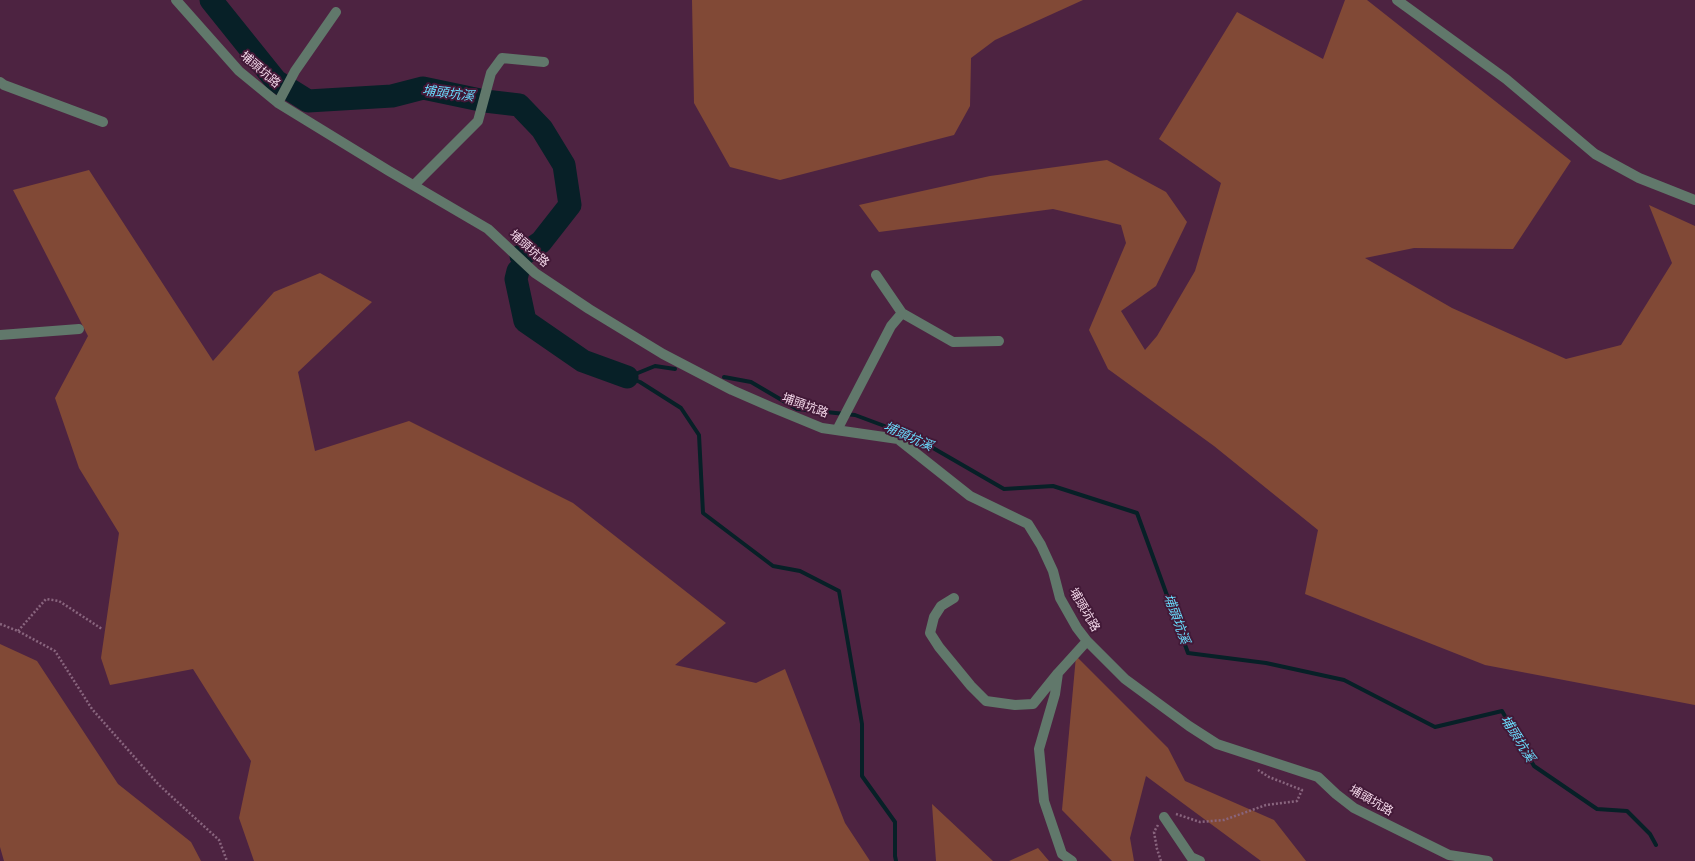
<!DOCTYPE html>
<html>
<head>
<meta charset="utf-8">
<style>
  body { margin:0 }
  canvas { display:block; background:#4d2341 }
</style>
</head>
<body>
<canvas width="1695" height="861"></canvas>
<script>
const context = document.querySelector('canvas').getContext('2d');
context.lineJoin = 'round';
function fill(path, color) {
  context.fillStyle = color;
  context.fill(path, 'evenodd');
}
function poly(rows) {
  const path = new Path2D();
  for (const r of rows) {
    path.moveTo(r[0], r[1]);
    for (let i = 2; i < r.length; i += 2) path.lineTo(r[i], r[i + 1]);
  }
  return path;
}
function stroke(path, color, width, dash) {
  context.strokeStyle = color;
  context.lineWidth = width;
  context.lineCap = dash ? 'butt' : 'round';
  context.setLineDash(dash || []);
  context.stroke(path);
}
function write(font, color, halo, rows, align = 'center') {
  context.font = font + ' "Archivo Narrow","Noto Sans TC",sans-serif';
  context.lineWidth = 4;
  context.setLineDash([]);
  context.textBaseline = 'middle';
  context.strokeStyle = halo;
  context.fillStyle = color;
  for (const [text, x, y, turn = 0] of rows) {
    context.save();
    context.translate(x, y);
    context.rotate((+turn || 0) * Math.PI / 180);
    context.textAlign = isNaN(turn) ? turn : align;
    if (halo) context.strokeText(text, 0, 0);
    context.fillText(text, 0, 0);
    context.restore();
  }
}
const forest = poly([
  [692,0,1083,0,995,40,971,58,970,106,954,135,780,180,730,167,694,103],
  [1345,0,1367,0,1571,161,1513,249,1414,248,1365,258,1452,308,1566,359,1621,345,1672,263,1649,205,1695,226,1695,705,1485,665,1305,594,1318,530,1214,446,1108,369,1089,330,1126,243,1121,225,1053,209,879,232,859,205,990,176,1107,160,1166,192,1187,222,1156,286,1121,311,1145,350,1157,336,1195,271,1221,183,1159,139,1237,12,1323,59],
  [89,170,213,361,274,292,320,273,372,302,298,372,315,451,409,421,573,503,726,623,675,665,756,683,785,669,845,823,870,861,254,861,239,818,251,761,193,669,110,685,101,658,119,533,79,468,55,398,88,336,13,190],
  [0,644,37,661,118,784,191,842,201,861,4,861,0,847],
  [1076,656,1168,748,1185,781,1274,820,1306,861,1261,861,1146,776,1130,838,1134,861,1112,861,1062,810],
  [932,804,993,861,936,861],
  [1038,848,1049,861,1009,861]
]);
const stream = poly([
  [627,377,640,382,681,408,699,435,703,513,773,566,800,571,839,591,862,724,862,776,895,822,895,856,896,861],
  [628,377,655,366,675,369],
  [724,377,751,382,797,409,855,415,914,437,1004,489,1053,486,1137,513,1188,653,1266,663,1344,680,1435,727,1502,711,1534,766,1597,809,1627,811,1650,834,1656,845]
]);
const river = poly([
  [211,0,276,81,308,101,392,96,423,88,485,101,519,105,542,129,564,165,570,205,541,242,521,256],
  [518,271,516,279,525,321,583,361,627,377]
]);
const path = poly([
  [0,624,18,631,55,651,92,709,159,785,219,840,227,861],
  [18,631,46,599,59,601,102,629],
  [1176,814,1200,822,1224,820,1266,805,1297,801,1302,790,1269,777,1258,770],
  [1158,825,1154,832,1157,849,1161,861]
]);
const minor = poly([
  [176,0,239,71,278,103,389,171,488,229,535,273,589,309,663,354,732,390,771,407,822,428,898,439,970,496,1028,524,1041,545,1053,571,1060,598,1077,628,1087,641,1125,679,1189,726,1217,744,1318,777,1336,794,1354,808,1449,855,1488,861],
  [1397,0,1506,79,1595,154,1639,178,1695,200],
  [0,82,4,85,103,122],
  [278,103,295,71,336,12],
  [414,185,478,121,491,73,502,58,544,62],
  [876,275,902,313],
  [0,335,79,329],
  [837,430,891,326,902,313,953,342,999,341],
  [954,598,941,606,934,617,930,633,939,647,971,686,986,701,1015,705,1033,704,1058,673,1087,641],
  [1058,673,1055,694,1039,749,1044,801,1062,854,1072,861],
  [1164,817,1191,857,1200,861]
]);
const streetNames = [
  ["埔頭坑路",260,70,41],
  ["埔頭坑路",529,249,42],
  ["埔頭坑路",805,406,20],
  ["埔頭坑路",1084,610,60],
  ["埔頭坑路",1371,801,30]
];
const waterNames = [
  ["埔頭坑溪",448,94,7],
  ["埔頭坑溪",908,437,24],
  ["埔頭坑溪",1176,619,70],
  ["埔頭坑溪",1517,739,58]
];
fill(forest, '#814936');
stroke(stream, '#072027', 4);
stroke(river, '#072027', 23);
stroke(path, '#89657e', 2.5, [2, 2]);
stroke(minor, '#61786b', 10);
write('12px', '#f4d8ea', '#421937', streetNames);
write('italic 13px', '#6addfe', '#421937', waterNames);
</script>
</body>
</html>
